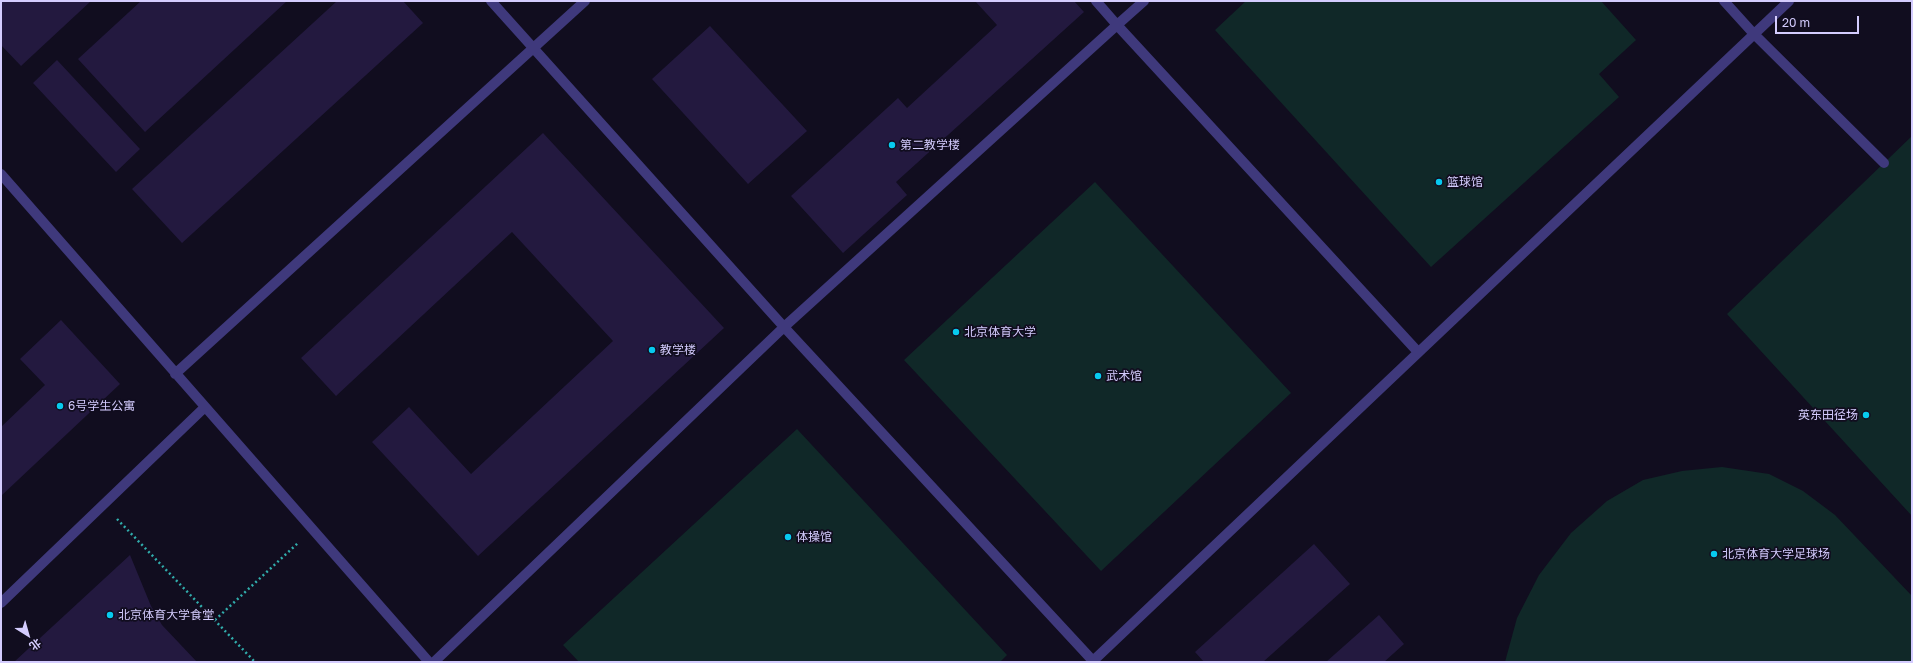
<!DOCTYPE html>
<html>
<head>
<meta charset="utf-8">
<style>
  body { margin:0 }
  #map { position:relative; width:1913px; height:663px; overflow:hidden; background:#110d1f; font-family:"Golos Text","Noto Sans SC",sans-serif }
  canvas { display:block }
  .frame { position:absolute; inset:0; border:2px solid #d4ccfe; pointer-events:none }
  .north { position:absolute; left:8px; top:615px; width:40px; height:40px; -webkit-text-stroke:3px #110d1f; paint-order:stroke; rotate:143deg; font-size:11px; font-weight:700; line-height:16px; text-align:center; color:#d4ccfe }
  .north::after { content:''; display:block; margin:auto; width:14px; height:18px; background:#d4ccfe; clip-path:polygon(50% 0,100% 100%,50% 72%,0 100%) }
  .scale { position:absolute; left:1775px; top:16px; width:84px; height:18px; box-sizing:border-box; border:2px solid #d4ccfe; border-top:0; padding-left:5px; font-size:12px; line-height:14px; white-space:nowrap; color:#d4ccfe; -webkit-text-stroke:3px #110d1f; paint-order:stroke }
</style>
</head>
<body>
<div id="map">
<canvas width="1913" height="663"></canvas>
<div class="frame"></div>
<div class="north">北</div>
<div class="scale">20 m</div>
</div>
<script>
const context = document.querySelector('canvas').getContext('2d');
context.lineJoin = 'round';
function fillPath(path, color) {
  context.fillStyle = color;
  context.fill(path, 'evenodd');
}
function poly(rows) {
  const path = new Path2D();
  for (const r of rows) {
    path.moveTo(r[0], r[1]);
    for (let i = 2; i < r.length; i += 2) path.lineTo(r[i], r[i + 1]);
  }
  return path;
}
function trace(path, color, width, dash) {
  context.strokeStyle = color;
  context.lineWidth = width;
  context.lineCap = dash ? 'butt' : 'round';
  context.setLineDash(dash || []);
  context.stroke(path);
}
function drawText(font, color, halo, rows, align = 'center') {
  context.font = font + ' "Golos Text","Noto Sans SC",sans-serif';
  context.lineWidth = 3.5;
  context.setLineDash([]);
  context.textBaseline = 'middle';
  context.strokeStyle = halo;
  context.fillStyle = color;
  for (const [text, x, y, turn = 0] of rows) {
    context.save();
    context.translate(x, y);
    context.rotate((+turn || 0) * Math.PI / 180);
    context.textAlign = isNaN(turn) ? turn : align;
    if (halo) context.strokeText(text, 0, 0);
    context.fillText(text, 0, 0);
    context.restore();
  }
}
fillPath(poly([
  [1246,1,1601,1,1636,40,1599,74,1619,97,1431,267,1215,30],
  [1912,136,1912,516,1727,314],
  [1095,182,1291,393,1101,571,904,360],
  [797,429,1007,655,1000,662,579,662,563,645],
  [1722,467,1769,474,1803,491,1835,515,1912,596,1912,662,1505,662,1517,618,1539,575,1571,533,1607,501,1643,480,1682,471]
]), '#102828');
fillPath(poly([
  [1,1,91,1,21,66,1,45],
  [141,1,287,1,145,132,78,59],
  [337,1,403,1,423,23,182,243,132,189],
  [975,1,1074,1,1084,12,896,182,907,195,843,253,791,196,898,98,907,108,997,25],
  [710,26,807,131,748,184,652,79],
  [57,60,140,149,116,172,33,83],
  [543,133,724,328,478,556,372,442,409,407,471,474,613,341,512,232,336,396,301,358],
  [61,320,120,384,1,496,1,427,45,385,20,359],
  [1314,544,1350,584,1263,662,1204,662,1195,652],
  [130,555,151,606,162,625,197,662,14,662],
  [1379,615,1404,644,1384,662,1326,662]
]), '#23193f');
trace(poly([
  [117,519,255,662],
  [215,620,298,543]
]), '#31adac', 2.5, [2, 3]);
trace(poly([
  [491,1,784,327,1093,661],
  [1144,1,1117,25,1418,352],
  [1724,1,1753,33,1884,163],
  [1,174,429,662],
  [175,374,585,1],
  [1,603,205,407],
  [434,662,784,327,1117,25,1096,1],
  [1092,662,1789,1]
]), '#3f397c', 10);
for (const [x, y, r, color] of [
  [892,145,4,"#07caef"],
  [1439,182,4,"#07caef"],
  [956,332,4,"#07caef"],
  [652,350,4,"#07caef"],
  [1098,376,4,"#07caef"],
  [60,406,4,"#07caef"],
  [1866,415,4,"#07caef"],
  [788,537,4,"#07caef"],
  [1714,554,4,"#07caef"],
  [110,615,4,"#07caef"]
]) {
  const dot = new Path2D();
  dot.arc(x, y, r, 0, 2 * Math.PI);
  context.fillStyle = color;
  context.fill(dot);
  trace(dot, '#110d1f', 1.5);
}
drawText('12px', '#d4ccfe', '#110d1f', [
  ["第二教学楼",900,145],
  ["篮球馆",1447,182],
  ["北京体育大学",964,332],
  ["教学楼",660,350],
  ["武术馆",1106,376],
  ["6号学生公寓",68,406],
  ["英东田径场",1858,415,"right"],
  ["体操馆",796,537],
  ["北京体育大学足球场",1722,554],
  ["北京体育大学食堂",118,615]
], 'left');
</script>
</body>
</html>
